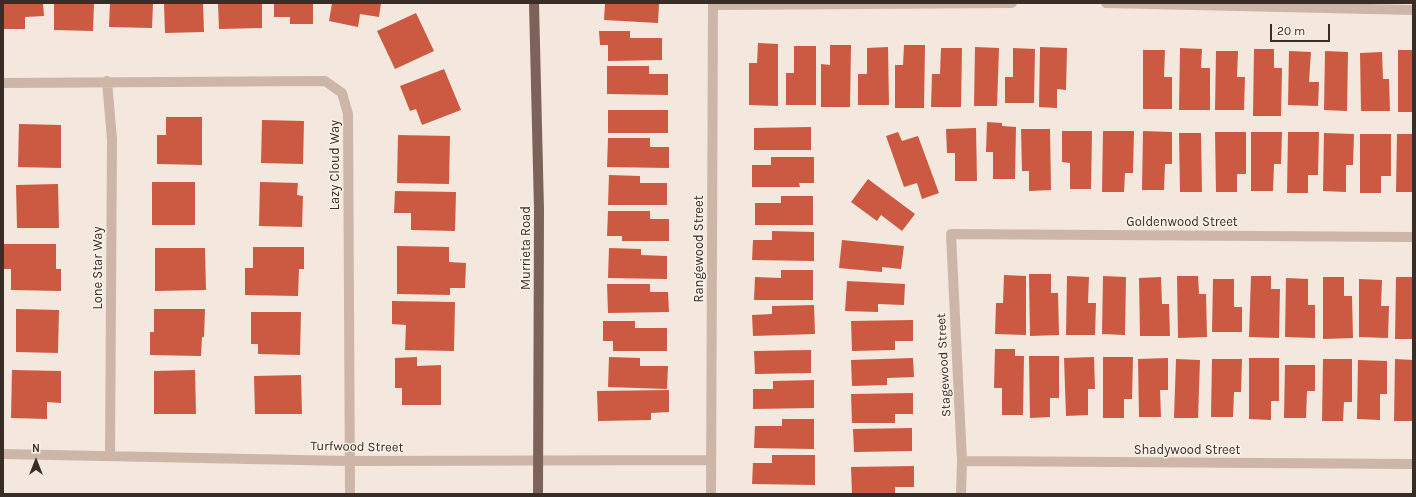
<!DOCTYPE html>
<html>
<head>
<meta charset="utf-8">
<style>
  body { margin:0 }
  #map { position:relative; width:1416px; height:497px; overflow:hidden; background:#f4e7dd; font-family:Karla,sans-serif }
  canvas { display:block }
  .frame { position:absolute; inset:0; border:4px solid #392d28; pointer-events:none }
  .north { position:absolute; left:16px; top:441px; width:40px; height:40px; -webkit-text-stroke:3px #fbf2ea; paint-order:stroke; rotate:0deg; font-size:11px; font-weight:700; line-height:16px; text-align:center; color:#392d28 }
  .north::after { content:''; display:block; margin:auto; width:14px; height:18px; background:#392d28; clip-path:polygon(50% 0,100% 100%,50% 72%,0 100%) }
  .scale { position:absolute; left:1270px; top:24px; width:60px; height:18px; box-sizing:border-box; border:2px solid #392d28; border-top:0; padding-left:5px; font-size:12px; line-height:14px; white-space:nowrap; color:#392d28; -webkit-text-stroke:3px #fbf2ea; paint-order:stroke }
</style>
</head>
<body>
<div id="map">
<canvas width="1416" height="497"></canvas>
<div class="frame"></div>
<div class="north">N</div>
<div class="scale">20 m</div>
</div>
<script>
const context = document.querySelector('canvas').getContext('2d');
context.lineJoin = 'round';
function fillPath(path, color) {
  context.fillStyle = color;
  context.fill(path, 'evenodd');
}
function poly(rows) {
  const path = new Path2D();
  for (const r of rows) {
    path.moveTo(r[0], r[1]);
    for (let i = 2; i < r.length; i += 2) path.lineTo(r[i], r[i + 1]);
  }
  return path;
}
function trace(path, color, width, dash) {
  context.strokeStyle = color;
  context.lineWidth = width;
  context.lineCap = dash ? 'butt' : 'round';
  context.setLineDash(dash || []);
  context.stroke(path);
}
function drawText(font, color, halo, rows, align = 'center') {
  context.font = font + ' Karla,sans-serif';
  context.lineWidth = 3;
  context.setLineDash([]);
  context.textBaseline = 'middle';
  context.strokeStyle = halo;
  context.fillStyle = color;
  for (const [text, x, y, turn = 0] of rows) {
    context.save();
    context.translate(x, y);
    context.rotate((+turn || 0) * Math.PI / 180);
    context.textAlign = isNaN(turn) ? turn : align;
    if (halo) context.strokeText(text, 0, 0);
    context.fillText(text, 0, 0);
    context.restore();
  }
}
fillPath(poly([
  [3,3,43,3,44,16,25,17,25,29,3,29],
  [54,3,94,3,93,31,54,30],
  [110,3,153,3,152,28,109,27],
  [164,3,203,3,204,32,165,33],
  [218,3,262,3,262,28,219,29],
  [274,3,313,3,313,24,290,24,290,17,274,17],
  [332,3,381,3,379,17,360,14,358,27,329,21],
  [605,3,659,3,658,23,604,20],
  [416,13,434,51,395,69,377,31],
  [599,31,630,31,630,38,662,38,662,60,608,61,608,45,600,45],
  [758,43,778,44,778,106,749,105,749,63,757,63],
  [830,45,851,45,850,107,821,107,821,64,830,65],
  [904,45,925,45,924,108,895,108,895,65,903,65],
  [794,46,816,46,816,105,786,105,786,73,794,73],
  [888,47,889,105,858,105,858,74,867,74,867,48],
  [975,47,999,48,997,106,974,106],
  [1040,47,1067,48,1066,90,1057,89,1057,108,1039,107],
  [941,48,962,48,961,107,931,107,932,74,940,74],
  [1013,48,1035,49,1034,103,1005,103,1005,77,1013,77],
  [1180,48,1202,49,1201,68,1210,68,1210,110,1179,110],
  [1254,49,1274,49,1274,68,1282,68,1281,116,1253,116],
  [1143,50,1165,50,1164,77,1172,77,1172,109,1143,109],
  [1398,50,1413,50,1413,112,1398,112],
  [1216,51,1238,51,1237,77,1245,77,1244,110,1215,110],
  [1289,51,1311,52,1309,82,1319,82,1318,106,1288,105],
  [1325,51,1348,52,1347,111,1324,110],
  [1382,52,1383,79,1389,79,1390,111,1361,111,1360,53],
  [607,66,649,66,649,74,668,74,668,95,607,94],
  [444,69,461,110,422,125,416,109,410,111,400,86],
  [608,110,668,110,668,133,608,133],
  [166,117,202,117,202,165,157,164,157,135,166,135],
  [262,120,304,121,303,164,261,163],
  [987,122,1002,123,1002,126,1016,127,1015,179,993,179,993,152,986,152],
  [19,124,61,125,61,168,18,167],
  [811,127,811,150,754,150,754,128],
  [976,128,977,181,955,181,955,153,947,153,946,129],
  [1021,129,1050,129,1051,190,1029,191,1029,171,1022,171],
  [1062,131,1092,131,1091,189,1070,189,1070,163,1062,162],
  [1103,131,1134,131,1133,173,1125,173,1124,192,1102,192],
  [1143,131,1172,132,1172,164,1165,164,1164,190,1142,190],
  [898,132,902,141,918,136,939,193,922,199,917,183,904,187,886,136],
  [1215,132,1246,132,1246,174,1237,174,1237,192,1216,192],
  [1251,132,1282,132,1281,164,1274,164,1273,191,1251,191],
  [1288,132,1319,132,1318,175,1308,175,1308,193,1287,193],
  [1179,133,1201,133,1202,192,1180,192],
  [1324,133,1354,134,1353,165,1346,165,1346,192,1323,191],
  [1360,134,1391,134,1391,176,1381,176,1381,193,1360,193],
  [1397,134,1413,134,1413,192,1396,192],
  [398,135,450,136,449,184,397,183],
  [608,138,650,138,650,147,669,147,669,168,607,167],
  [771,157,814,157,814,183,799,183,800,187,752,187,752,165,771,165],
  [609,175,640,176,640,183,667,183,667,205,608,205],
  [868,179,915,214,902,231,881,215,877,221,851,202],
  [152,182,195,182,195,225,152,225],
  [260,182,298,183,297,195,303,196,302,227,259,226],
  [58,184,59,228,17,228,16,185],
  [395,191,456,192,455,231,411,230,411,213,394,213],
  [781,196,813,196,813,225,755,225,755,203,781,203],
  [608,211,650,211,650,219,669,219,669,241,622,241,622,236,607,236],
  [772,231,814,232,814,261,752,260,753,240,772,240],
  [842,240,904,246,901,269,882,267,882,272,839,268],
  [4,244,56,244,56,269,61,269,61,291,11,290,11,269,3,269],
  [397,246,449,247,449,262,466,263,465,288,450,288,450,295,397,294],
  [253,247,304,247,304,269,299,269,298,296,245,295,245,268,253,268],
  [155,248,205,248,206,290,155,291],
  [609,248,641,249,641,255,667,256,667,279,608,278],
  [781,270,813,270,813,300,754,300,755,277,781,278],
  [1029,274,1051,274,1051,293,1058,293,1059,335,1030,336],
  [1004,275,1026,276,1026,335,995,334,996,303,1003,303],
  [1067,276,1089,277,1088,303,1096,303,1095,335,1066,335],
  [1103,276,1126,277,1125,335,1102,334],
  [1177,276,1198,276,1199,294,1206,294,1207,337,1178,338],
  [1251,276,1271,276,1271,289,1280,289,1279,338,1249,337],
  [1161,277,1162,304,1169,304,1170,336,1140,336,1139,278],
  [1323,277,1344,277,1344,296,1352,296,1353,338,1323,339],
  [1396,277,1413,277,1413,339,1395,339],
  [1286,278,1308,279,1308,305,1315,305,1315,338,1285,337],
  [1213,279,1234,279,1234,307,1242,307,1242,332,1212,332],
  [1359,279,1382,280,1381,306,1389,306,1388,338,1359,337],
  [847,281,905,284,904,305,878,304,878,312,845,311],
  [607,284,650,284,650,292,668,292,669,312,608,313],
  [392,301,455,302,454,351,405,350,406,325,392,324],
  [814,305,815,334,753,336,752,315,772,314,772,306],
  [16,309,59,310,58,353,16,352],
  [154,309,205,309,204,337,202,337,201,356,150,355,150,332,154,332],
  [251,312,301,312,300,355,258,354,258,344,251,344],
  [913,320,913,341,895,341,895,350,852,351,851,321],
  [603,321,635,321,635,328,667,328,667,351,613,351,613,341,603,341],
  [995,349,1015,349,1015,356,1024,356,1023,415,1002,415,1002,388,994,388],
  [811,350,811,373,755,374,754,351],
  [1029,356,1059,356,1059,398,1050,398,1050,417,1030,418],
  [417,357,417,366,441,365,441,405,402,405,402,388,395,388,395,358],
  [609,357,640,358,640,366,668,366,667,389,608,387],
  [1094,357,1095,389,1088,389,1088,415,1066,416,1064,358],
  [1103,357,1133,357,1132,399,1124,399,1124,418,1103,418],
  [913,358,914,377,887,378,887,385,852,386,851,360],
  [1168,358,1168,390,1160,390,1161,417,1139,417,1138,359],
  [1249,358,1279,358,1279,401,1271,401,1271,420,1249,419],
  [1176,359,1200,360,1198,418,1174,418],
  [1212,359,1242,359,1241,392,1234,392,1233,417,1211,417],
  [1323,359,1352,359,1352,402,1344,402,1343,421,1322,421],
  [1395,359,1413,360,1413,421,1394,421],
  [1358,360,1387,361,1387,394,1380,394,1380,420,1357,419],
  [1285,365,1315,365,1315,391,1307,391,1306,418,1284,418],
  [12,370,61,371,61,403,47,402,47,419,11,418],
  [195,370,196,414,154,414,154,371],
  [301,375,302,414,255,414,254,376],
  [814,380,814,408,753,409,753,389,773,389,773,381],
  [669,390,669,412,651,413,651,420,598,421,597,391],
  [913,393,913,414,895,414,895,423,852,423,851,394],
  [782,419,814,419,814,449,754,448,755,426,782,426],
  [912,428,912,451,854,452,853,429],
  [772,455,815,455,815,485,752,484,753,463,772,463],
  [914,466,914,487,895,487,895,494,852,494,851,467]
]), '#cc5a42');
trace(poly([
  [1106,3,1413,10],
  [107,81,112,140,110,455],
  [3,83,325,81,342,93,348,114,350,494],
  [3,454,349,461,711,460],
  [962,461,1413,464],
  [711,494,713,5,1012,3],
  [961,494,962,461,951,234,1413,237]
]), '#cdb6a8', 10);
trace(poly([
  [534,3,539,210,538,494]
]), '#7c6259', 10);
drawText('13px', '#392d28', '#fbf2ea', [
  ["Lazy Cloud Way",335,165,-90],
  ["Goldenwood Street",1182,222],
  ["Murrieta Road",526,248,-90],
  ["Rangewood Street",699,249,-90],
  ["Lone Star Way",98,268,-90],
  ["Stagewood Street",944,365,-93],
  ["Turfwood Street",357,447,1],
  ["Shadywood Street",1187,450]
]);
</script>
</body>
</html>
